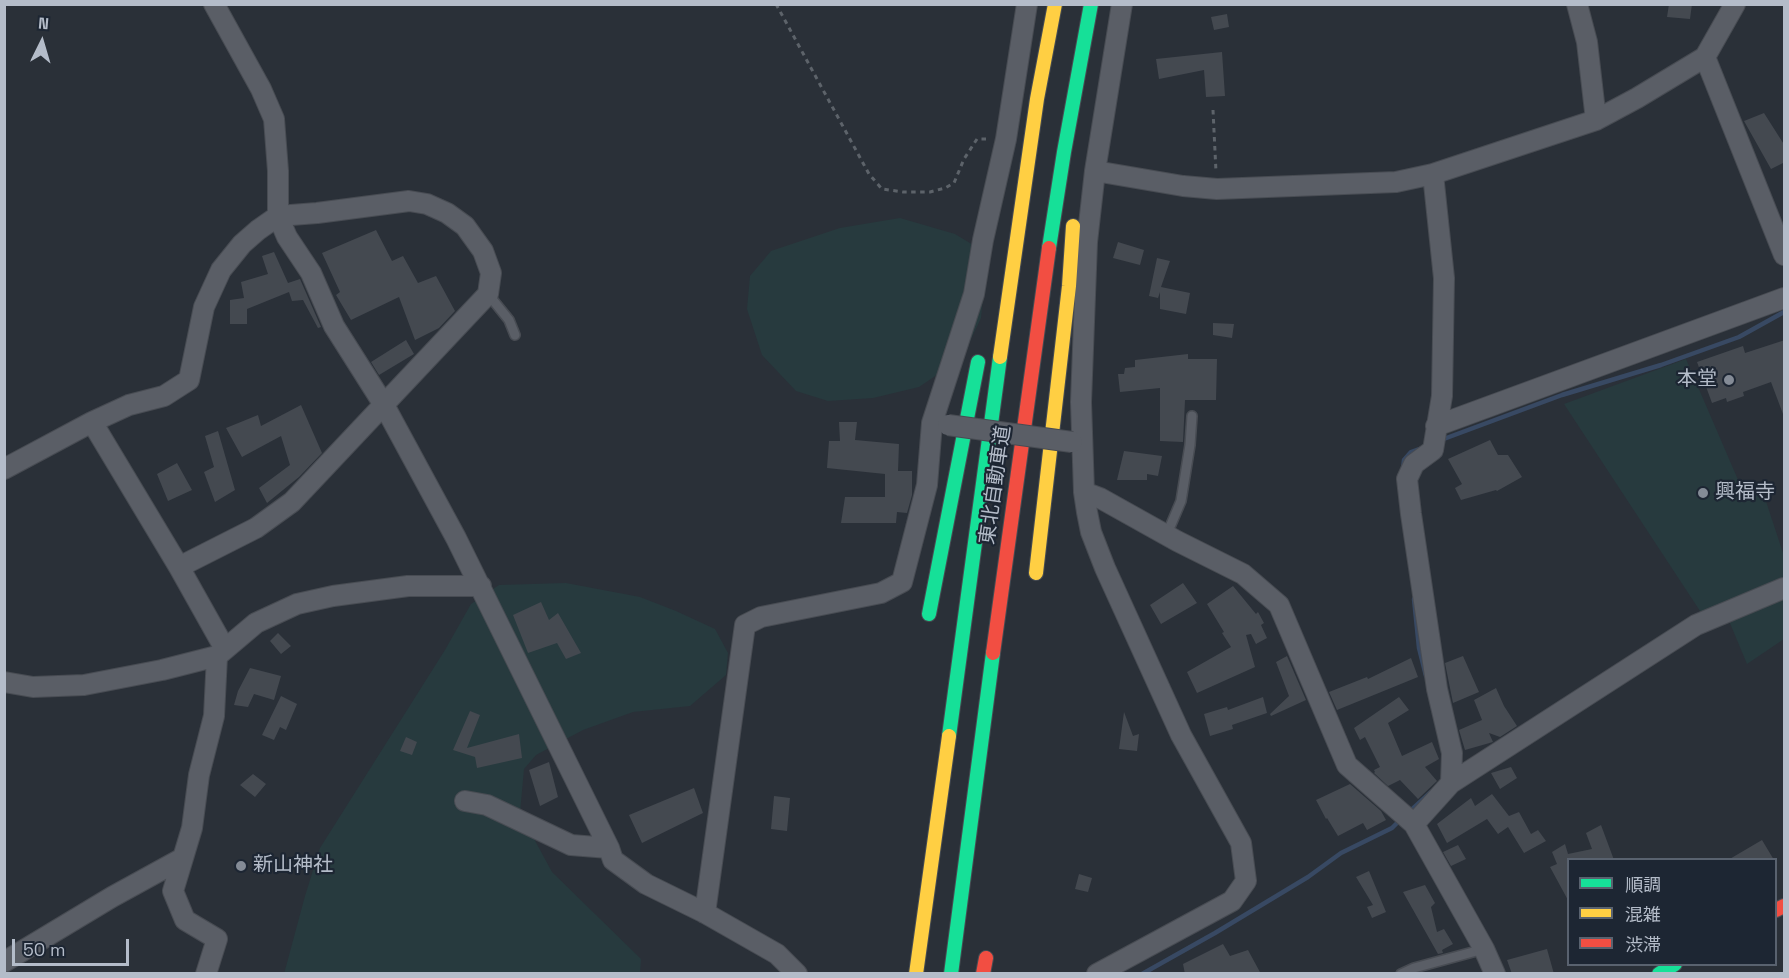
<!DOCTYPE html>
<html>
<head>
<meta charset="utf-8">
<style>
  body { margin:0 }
  #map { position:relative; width:1789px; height:978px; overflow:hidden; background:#2a3038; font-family:"Space Grotesk","Noto Sans JP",sans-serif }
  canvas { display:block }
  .frame { position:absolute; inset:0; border:6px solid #b4bcc9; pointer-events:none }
  .legend { position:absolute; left:1567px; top:858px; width:210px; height:108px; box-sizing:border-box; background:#1d2633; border:2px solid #59626f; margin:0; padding:8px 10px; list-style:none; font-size:18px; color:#b4bcc9 }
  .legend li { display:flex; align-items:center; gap:12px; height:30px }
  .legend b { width:30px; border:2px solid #59626f }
  .north { position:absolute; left:12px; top:12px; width:60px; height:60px; -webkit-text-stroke:4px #1d2633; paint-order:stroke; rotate:5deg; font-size:16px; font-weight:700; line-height:24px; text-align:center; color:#b4bcc9 }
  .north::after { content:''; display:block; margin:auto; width:21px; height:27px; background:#b4bcc9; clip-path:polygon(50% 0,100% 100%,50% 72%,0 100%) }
  .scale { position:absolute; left:12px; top:939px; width:117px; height:27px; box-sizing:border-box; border:3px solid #b4bcc9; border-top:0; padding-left:8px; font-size:18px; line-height:21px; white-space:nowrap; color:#b4bcc9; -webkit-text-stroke:4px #1d2633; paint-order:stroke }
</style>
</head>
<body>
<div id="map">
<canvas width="1789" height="978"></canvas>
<div class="frame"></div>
<ul class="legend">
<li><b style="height:8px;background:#16e098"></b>順調</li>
<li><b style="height:8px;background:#ffcf43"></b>混雑</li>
<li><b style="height:8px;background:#f24e42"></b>渋滞</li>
</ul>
<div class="north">N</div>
<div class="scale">50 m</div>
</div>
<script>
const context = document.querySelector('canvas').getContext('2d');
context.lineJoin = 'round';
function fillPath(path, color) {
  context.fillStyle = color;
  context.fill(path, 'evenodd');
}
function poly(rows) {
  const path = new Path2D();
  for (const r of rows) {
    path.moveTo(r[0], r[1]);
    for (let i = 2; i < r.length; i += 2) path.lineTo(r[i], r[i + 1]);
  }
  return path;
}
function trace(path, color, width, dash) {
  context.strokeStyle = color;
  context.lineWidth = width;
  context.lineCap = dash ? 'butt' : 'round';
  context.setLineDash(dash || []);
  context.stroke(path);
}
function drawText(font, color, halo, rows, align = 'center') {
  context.font = font + ' "Space Grotesk","Noto Sans JP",sans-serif';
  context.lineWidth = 4.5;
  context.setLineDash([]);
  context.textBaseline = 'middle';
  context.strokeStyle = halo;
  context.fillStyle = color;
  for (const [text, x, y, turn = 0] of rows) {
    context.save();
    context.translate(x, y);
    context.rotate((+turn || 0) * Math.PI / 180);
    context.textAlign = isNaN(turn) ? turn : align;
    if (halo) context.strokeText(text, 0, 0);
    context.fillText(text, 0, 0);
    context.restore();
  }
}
fillPath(poly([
  [900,218,955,234,983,251,985,274,981,318,962,358,919,387,873,398,828,401,796,391,762,355,747,309,750,276,771,251,840,228],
  [1686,359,1742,489,1760,483,1784,556,1784,583,1702,614,1564,404],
  [566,583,640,597,676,611,715,629,728,653,726,675,690,706,633,712,583,730,536,755,524,769,520,813,552,872,641,959,640,973,284,974,305,896,320,848,445,650,471,604,499,585],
  [1784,593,1784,639,1747,664,1727,616]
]), '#273a3e');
trace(poly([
  [1441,440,1562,395,1661,365,1739,337,1784,312],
  [1403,468,1404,460,1411,452,1422,448],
  [1414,599,1419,648,1426,676],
  [1408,813,1431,792],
  [1142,974,1215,933,1308,877,1341,853,1392,828,1402,818]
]), '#384963', 4.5);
fillPath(poly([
  [1669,4,1692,4,1690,19,1667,17],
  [1227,14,1229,27,1214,30,1211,17],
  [1222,52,1225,96,1206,97,1204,70,1159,79,1156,59],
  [1764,113,1785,146,1785,162,1771,169,1744,121],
  [376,230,392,261,403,256,418,283,436,276,455,311,439,328,415,340,399,297,351,320,336,295,340,292,322,253],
  [1118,242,1144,250,1140,265,1113,258],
  [274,252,288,283,300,279,321,327,318,328,303,300,292,301,289,292,247,309,247,324,230,324,230,300,244,298,241,282,268,274,262,256],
  [1157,258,1170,261,1161,287,1190,293,1186,314,1160,309,1160,292,1158,298,1149,296],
  [1213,323,1234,324,1232,338,1213,335],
  [406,340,414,354,379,375,371,362],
  [1785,340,1785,414,1783,414,1771,382,1743,392,1744,396,1727,402,1726,398,1712,403,1697,362,1743,346,1745,353],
  [1188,354,1188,359,1217,359,1216,400,1185,400,1183,442,1160,441,1160,388,1120,392,1118,374,1124,374,1125,368,1135,367,1135,360],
  [301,405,322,453,299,477,267,503,259,488,290,465,281,436,242,457,226,428,258,415,261,426],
  [839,422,857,422,855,440,899,444,898,471,912,471,912,495,907,513,897,512,896,523,841,523,845,497,885,497,885,474,827,468,829,441,840,441],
  [218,431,235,490,215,502,204,472,214,467,205,436],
  [1490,440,1498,455,1508,455,1522,477,1497,491,1496,490,1461,500,1455,488,1462,484,1448,459],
  [1124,451,1162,456,1158,476,1147,474,1147,480,1117,480],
  [177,463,192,490,168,501,157,474],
  [1183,583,1197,603,1161,624,1150,605],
  [1233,586,1256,614,1258,612,1264,623,1261,625,1267,638,1256,644,1251,634,1246,635,1255,667,1197,693,1187,672,1231,647,1222,633,1224,632,1207,604],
  [541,602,549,620,558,613,581,653,566,659,557,643,528,653,513,615],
  [278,633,291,646,281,654,270,641],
  [1287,656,1306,700,1271,716,1270,714,1289,696,1276,662],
  [1463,656,1479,692,1453,703,1445,663],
  [1411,658,1418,677,1337,710,1329,692,1367,677,1368,679],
  [250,668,281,676,274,700,254,694,248,707,234,705,238,691],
  [1496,688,1504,706,1517,726,1500,737,1489,733,1493,742,1465,750,1459,730,1482,720,1474,700],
  [281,696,297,704,286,730,280,727,274,740,262,735],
  [1263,697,1267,713,1232,725,1233,729,1210,736,1204,714,1227,707,1228,710],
  [1399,697,1409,710,1388,723,1402,756,1432,742,1439,759,1425,767,1437,781,1418,799,1400,780,1388,786,1374,773,1375,772,1374,770,1380,767,1365,737,1360,740,1354,728],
  [470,711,480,715,467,748,519,734,522,758,477,768,475,757,453,750],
  [1124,712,1133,736,1139,734,1137,751,1119,749],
  [406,737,417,742,412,755,400,751],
  [549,762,558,797,540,806,529,770],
  [1511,767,1517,778,1500,789,1491,773],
  [253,774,266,784,255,797,240,785],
  [1350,784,1381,811,1386,820,1367,830,1363,823,1338,836,1327,818,1326,819,1316,800],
  [694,788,703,813,642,843,629,815],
  [1492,794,1509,816,1519,812,1531,834,1538,830,1546,841,1524,853,1508,827,1498,834,1487,819,1447,843,1437,824,1471,798,1475,806],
  [774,796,790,798,787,831,771,829],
  [1601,825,1614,860,1569,860,1569,902,1550,867,1557,864,1552,852,1565,844,1568,854,1592,849,1586,833],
  [1762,840,1774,860,1728,860],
  [1458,845,1466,859,1451,866,1443,852],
  [1369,871,1386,912,1372,918,1367,907,1373,905,1356,877],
  [1079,874,1092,878,1088,892,1075,889],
  [1425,885,1435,903,1431,907,1437,932,1444,929,1453,944,1442,950,1443,953,1438,954,1403,892],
  [1223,944,1230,956,1248,950,1261,974,1185,974,1183,964],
  [1547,949,1554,974,1512,974,1507,960]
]), '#444950');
const lane = poly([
  [488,294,509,320,515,335],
  [1167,534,1181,501,1190,445,1192,416],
  [1401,974,1414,968,1484,949]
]);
const street = poly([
  [214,4,261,89,274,119,278,171,278,216,287,237,311,273,334,326,384,405,456,538,609,848,613,860,646,884,705,913,777,954,797,974],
  [1577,4,1587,42,1596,120],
  [1705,57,1784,255],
  [1095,171,1183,186,1217,189,1396,182,1433,174,1596,120,1637,98,1705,57,1735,4],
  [92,422,179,567,225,649],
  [1436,426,1784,298],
  [4,469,92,422,129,405,164,396,189,380,204,307,221,270,242,244,258,230,278,216,317,213,409,201,427,204,447,213,465,226,483,251,491,273,488,294,292,502,256,528,179,567],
  [1084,492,1100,498,1177,541,1243,574,1279,605,1347,765,1414,824,1484,949,1495,974],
  [4,682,33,687,84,685,162,670,217,656,256,623,297,604,333,596,408,586,481,586],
  [1451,783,1696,625,1784,588],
  [465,801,487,805,571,845,609,848],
  [1414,824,1451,783,1452,753,1437,689,1411,514,1407,479,1414,464,1433,450,1442,396,1444,278,1433,174],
  [183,858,173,891,185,920,217,939,206,974],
  [705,913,745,625,761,617,881,593,902,582,927,485,932,423,974,294,983,240,1006,139,1027,4],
  [4,962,112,897,183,858,192,828,199,775,214,716,217,656],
  [1097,974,1232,901,1246,881,1241,843,1181,735,1105,568,1091,532,1087,512,1084,492,1081,402,1087,242,1095,171,1122,4]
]);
const fast = poly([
  [1049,248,1064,152,1091,4],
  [929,614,978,362],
  [949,736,1000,357],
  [951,974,993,653],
  [1659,974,1675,964]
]);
const slow = poly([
  [1000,357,1037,99,1055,4],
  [1036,573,1069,286,1073,226],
  [916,974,949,736]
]);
const jam = poly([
  [993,653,1049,248],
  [1776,910,1784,906],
  [983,974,986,958]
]);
trace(lane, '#484c53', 12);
trace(street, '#484c53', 22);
trace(fast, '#474c53', 16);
trace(slow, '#474c53', 16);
trace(jam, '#474c53', 16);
trace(poly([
  [776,4,869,174,882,189,903,192,930,192,945,188,954,183,964,159,977,139,990,139],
  [1213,110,1216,172]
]), '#5d636a', 3, [4.5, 4.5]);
trace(lane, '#5a5e66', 9);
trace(street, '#5a5e66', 20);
trace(fast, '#16e098', 14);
trace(slow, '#ffcf43', 14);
trace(jam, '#f24e42', 14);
const streetBridge = poly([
  [948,425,1072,442]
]);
trace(streetBridge, '#484c53', 22, []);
trace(streetBridge, '#5a5e66', 20);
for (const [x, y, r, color] of [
  [1729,380,6,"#848b96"],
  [1703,493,6,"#848b96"],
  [241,866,6,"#848b96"]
]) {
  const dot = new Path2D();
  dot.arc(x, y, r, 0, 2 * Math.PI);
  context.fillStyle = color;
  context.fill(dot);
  trace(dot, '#1d2633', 2);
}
drawText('20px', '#b4bcc9', '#1d2633', [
  ["本堂",1717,380,"right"],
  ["興福寺",1715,493],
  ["新山神社",253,866]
], 'left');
drawText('20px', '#b4bcc9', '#1d2633', [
  ["東北自動車道",996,485,-82]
]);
</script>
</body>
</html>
